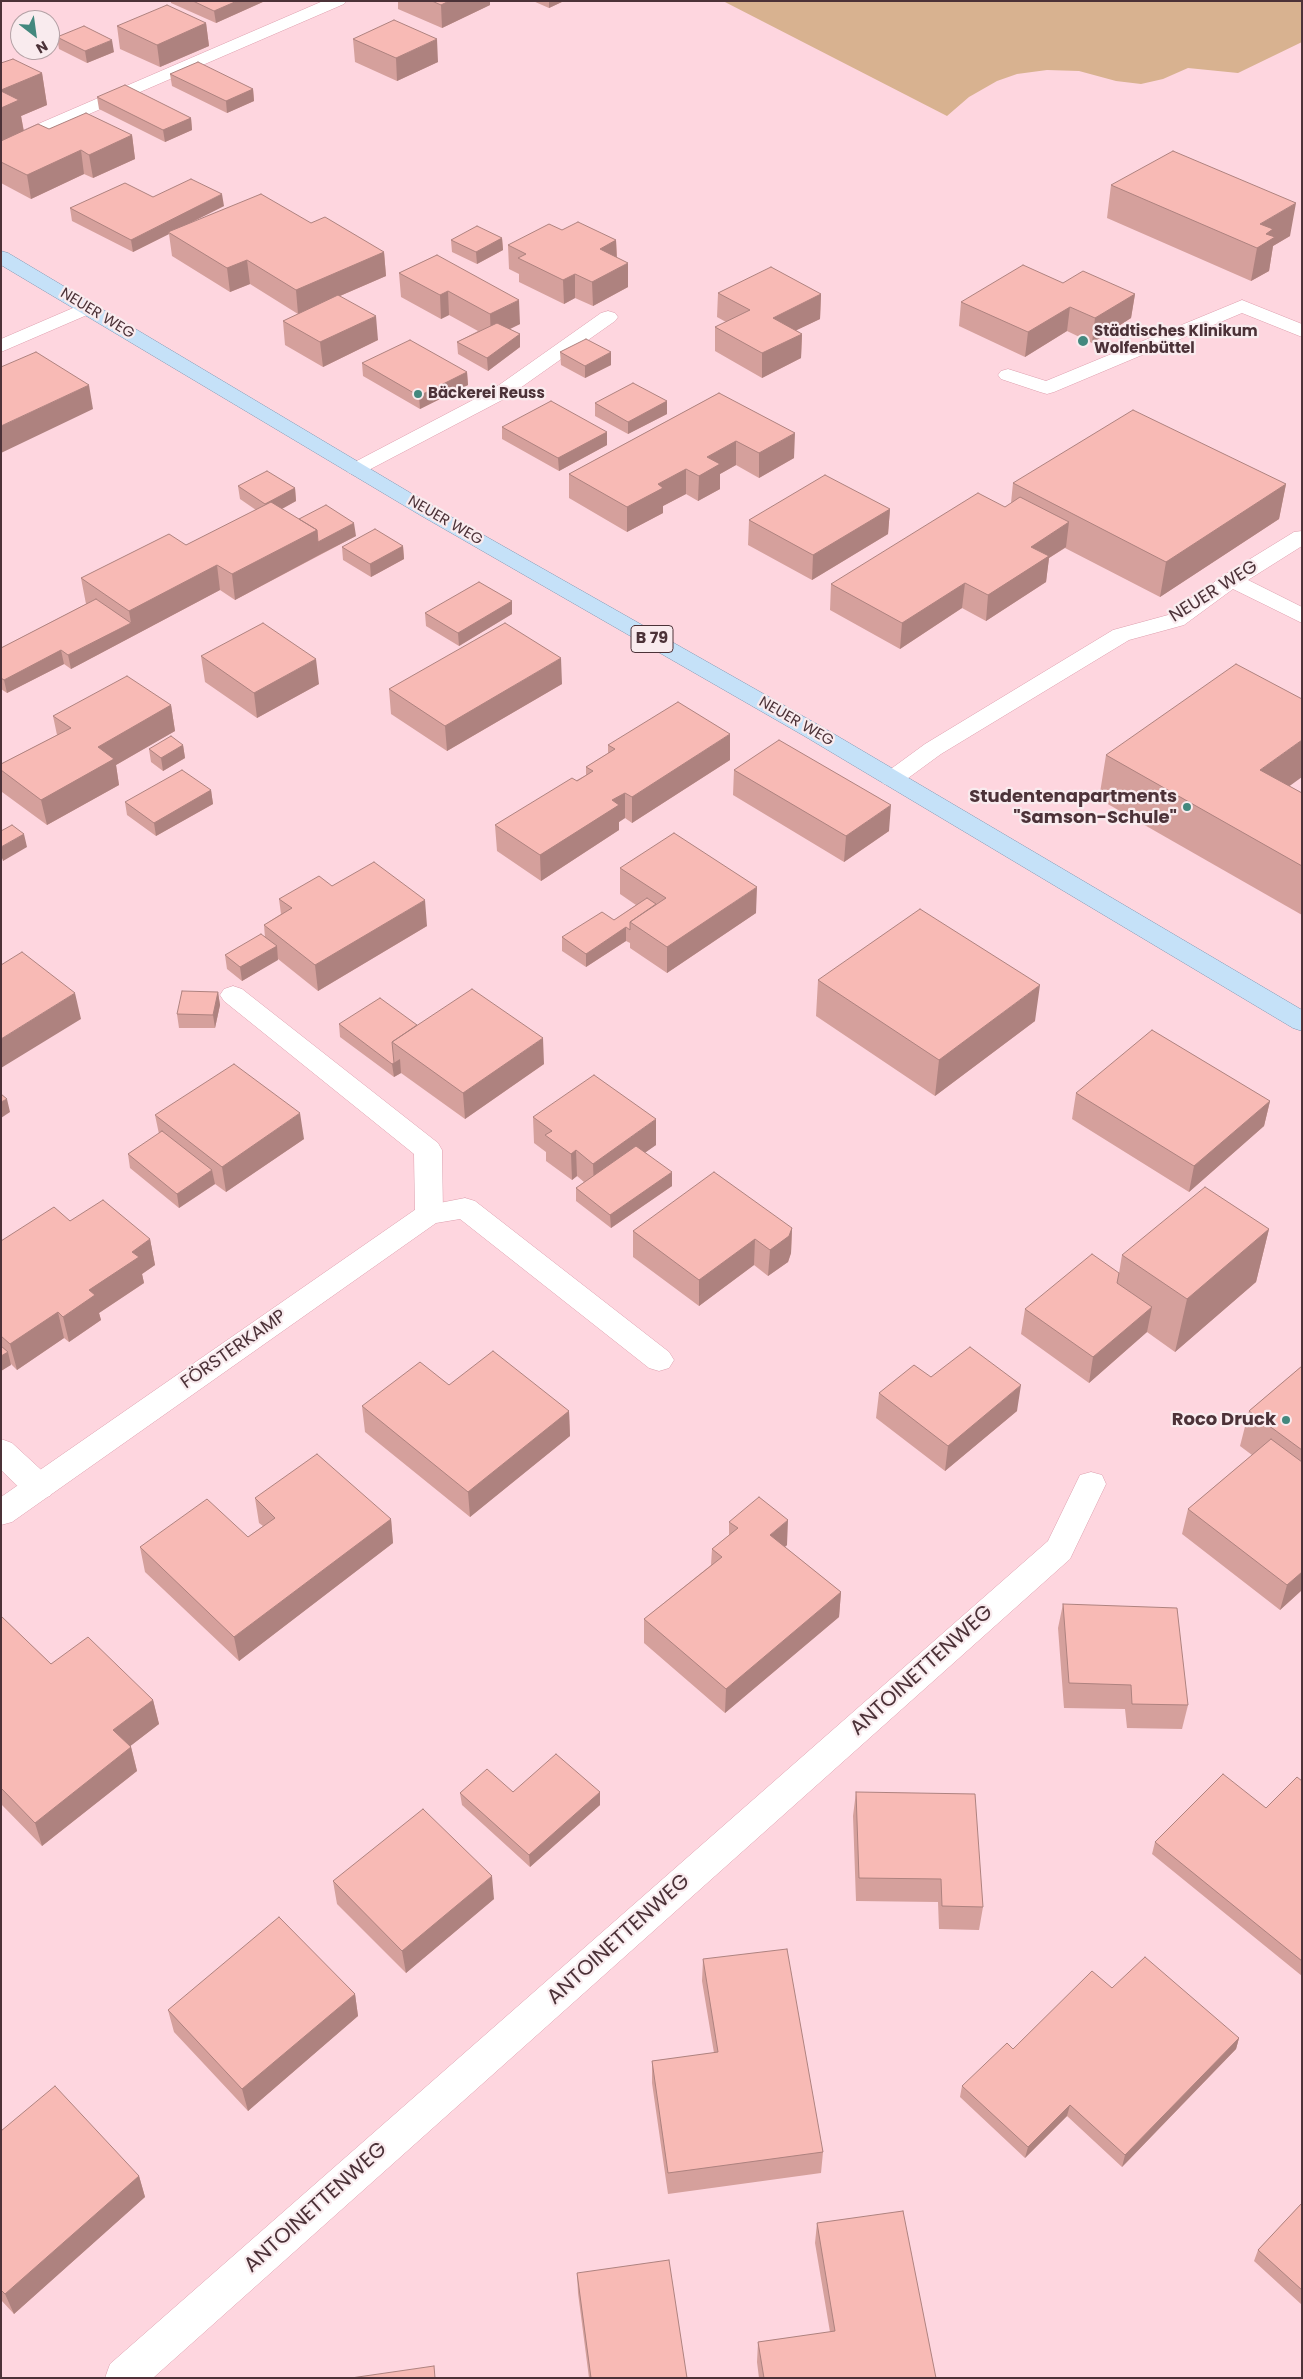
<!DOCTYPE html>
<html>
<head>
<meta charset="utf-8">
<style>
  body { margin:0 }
  #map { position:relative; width:1303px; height:2379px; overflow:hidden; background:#fed6df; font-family:Poppins,sans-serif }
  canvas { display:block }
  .frame { position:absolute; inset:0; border:2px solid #4c3238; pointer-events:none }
  .north { position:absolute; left:10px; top:10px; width:50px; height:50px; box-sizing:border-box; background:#f9ebee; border:1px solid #b4a1a5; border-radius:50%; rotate:150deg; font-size:14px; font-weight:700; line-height:20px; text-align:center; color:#4c3238 }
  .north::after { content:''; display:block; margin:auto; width:18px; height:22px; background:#43887e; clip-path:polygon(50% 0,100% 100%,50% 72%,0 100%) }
</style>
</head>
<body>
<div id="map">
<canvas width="1303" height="2379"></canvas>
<div class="frame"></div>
<div class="north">N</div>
</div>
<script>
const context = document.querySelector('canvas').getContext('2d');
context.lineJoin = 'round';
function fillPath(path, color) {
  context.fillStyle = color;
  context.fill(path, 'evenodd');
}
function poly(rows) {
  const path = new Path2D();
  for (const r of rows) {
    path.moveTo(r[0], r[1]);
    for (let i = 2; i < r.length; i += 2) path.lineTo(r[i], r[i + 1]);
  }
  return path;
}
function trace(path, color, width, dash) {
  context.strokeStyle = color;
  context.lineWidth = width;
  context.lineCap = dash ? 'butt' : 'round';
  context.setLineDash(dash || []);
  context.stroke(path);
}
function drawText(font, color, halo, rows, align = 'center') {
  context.font = font + ' Poppins,sans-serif';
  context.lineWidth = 4.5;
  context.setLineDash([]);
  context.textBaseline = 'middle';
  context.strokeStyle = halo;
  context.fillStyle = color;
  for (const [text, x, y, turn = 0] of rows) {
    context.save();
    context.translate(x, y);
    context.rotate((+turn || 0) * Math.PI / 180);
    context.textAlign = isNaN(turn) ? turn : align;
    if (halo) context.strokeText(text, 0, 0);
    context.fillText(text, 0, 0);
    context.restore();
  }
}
fillPath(poly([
  [723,1,1302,1,1302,42,1238,73,1188,68,1163,79,1141,84,1116,81,1079,71,1047,70,1017,74,997,81,969,97,947,116]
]), '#d8b290');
const lane = poly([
  [323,1,346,1,344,4,1,152,1,140,323,1],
  [1242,300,1302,324,1302,337,1242,313,1054,392,1047,394,1040,392,1001,379,998,375,1001,371,1008,369,1046,381,1242,300],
  [608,311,615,313,618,317,615,321,506,398,363,473,356,475,349,473,346,469,349,465,492,390,601,313,608,311],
  [233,986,242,989,438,1143,442,1150,443,1214,439,1221,429,1224,419,1221,415,1214,414,1154,224,1001,220,995,224,989,233,986],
  [1,1439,12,1443,50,1478,54,1487,50,1496,39,1499,28,1496,1,1470,1,1439]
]);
const street = poly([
  [87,302,94,304,97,308,94,312,1,352,1,339,87,302],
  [1302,531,1302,546,1248,580,1302,607,1302,623,1233,589,1184,625,1129,640,941,754,900,784,892,786,884,784,880,779,884,774,925,744,1113,630,1168,615,1224,575,1294,532,1302,531],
  [465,1198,475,1201,669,1352,674,1360,669,1368,659,1371,649,1368,460,1219,436,1223,12,1522,1,1525,1,1497,419,1207,465,1198],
  [1091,1472,1102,1475,1106,1484,1070,1559,153,2378,105,2378,110,2364,1048,1541,1080,1475,1091,1472]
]);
const primary = poly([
  [1,251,8,253,434,507,822,727,1302,1010,1302,1031,1293,1028,806,737,420,515,1,265,1,251]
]);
trace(lane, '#dd9ead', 1);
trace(street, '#dd9ead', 1);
trace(primary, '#8297b2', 1);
fillPath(lane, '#fff');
fillPath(street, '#fff');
fillPath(primary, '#c5e1f8');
fillPath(poly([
  [171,1,265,1,216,23,171,3],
  [398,1,490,1,490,5,442,28,398,9],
  [533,1,564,1,549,8],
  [206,23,209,46,160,67,120,49,117,26],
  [57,37,114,52,87,63,59,49],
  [353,39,438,62,397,81,355,62],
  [1,63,42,73,47,105,21,116,24,131,49,129,132,135,135,159,93,178,84,174,31,199,1,183],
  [170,74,253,89,254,101,227,113,172,86],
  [97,97,191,118,192,130,165,142,99,109],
  [1111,185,1290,236,1273,246,1269,271,1251,281,1107,218],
  [153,197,224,206,190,223,311,223,384,252,386,276,340,296,378,340,323,367,285,345,283,321,298,314,250,284,230,292,172,256,169,234,133,252,72,221,70,208],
  [502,238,503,250,477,264,452,252,451,240],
  [616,240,617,257,628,287,593,306,575,298,564,304,519,282,519,274,509,269,508,245],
  [437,255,520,324,510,329,520,334,520,347,488,371,458,354,457,342,478,331,449,315,441,319,401,297,399,273],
  [1063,283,1135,294,1131,318,1092,343,1067,331,1025,357,959,326,961,302],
  [718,293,821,294,820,319,796,330,802,334,801,358,762,378,715,351,715,327,726,322,717,317],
  [560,352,611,365,585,378,561,365],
  [362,363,467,372,468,385,420,409,363,376],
  [719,393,794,458,759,478,736,465,720,474,720,489,698,501,686,494,663,506,663,513,627,532,569,498,569,474],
  [667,401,667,414,628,434,595,416,595,403],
  [502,427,607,432,607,445,559,471,502,439],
  [1013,483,1286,484,1279,519,1160,597,1065,548,1049,558,1046,582,986,621,962,608,900,649,830,610,831,584,1005,507,1011,503],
  [238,486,295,488,296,501,282,509,299,519,356,536,235,600,220,590,71,669,64,664,7,693,1,689,1,648,86,604,81,578,186,545,256,510,240,499],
  [890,509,888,534,812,580,748,545,749,520],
  [403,546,404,559,371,577,343,560,342,547],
  [512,601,512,614,459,646,426,626,425,613],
  [201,656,319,684,257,718,205,682],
  [562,684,447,751,391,714,389,689],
  [171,705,175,731,116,765,119,785,47,825,2,792,1,788,1,764,57,735,53,716],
  [183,745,185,758,163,771,151,762,149,749],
  [608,745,730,760,632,823,625,818,619,822,619,830,541,881,497,851,495,825,586,775,586,767,608,753],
  [1106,755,1289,786,1302,793,1302,915,1099,799],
  [734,770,889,831,844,862,733,795],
  [211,790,213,804,156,836,127,815,125,802],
  [620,868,756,913,667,973,630,948,630,943,626,941,586,967,562,951,562,937,614,920,636,905,620,894],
  [332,886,427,926,318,991,278,959,242,981,227,969,225,955,265,938,264,925,281,914,279,899],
  [818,980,1035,1021,935,1096,816,1016],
  [218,992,220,1005,215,1028,179,1028,177,1014],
  [339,1024,417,1025,544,1064,465,1119,401,1073,394,1077,340,1037],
  [1076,1093,1270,1101,1264,1126,1189,1192,1072,1119],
  [155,1115,304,1139,226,1192,215,1184,179,1208,130,1168,128,1154,159,1134],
  [533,1117,656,1145,645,1152,672,1186,611,1228,576,1201,576,1188,584,1182,577,1176,572,1180,546,1161,546,1152,534,1143],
  [70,1221,150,1239,155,1265,142,1274,144,1283,99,1313,101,1320,69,1342,64,1338,17,1370,11,1364,1,1371,1,1241],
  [792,1228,791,1253,788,1262,768,1276,754,1265,699,1306,633,1257,633,1231],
  [1269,1229,1256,1282,1175,1352,1147,1332,1089,1383,1021,1334,1025,1309,1119,1273,1122,1255],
  [1302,1366,1302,1590,1280,1610,1182,1534,1188,1509,1252,1455,1240,1446,1249,1411],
  [931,1377,1017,1411,945,1471,876,1418,879,1393],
  [449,1385,569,1411,570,1436,470,1517,365,1432,362,1406],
  [255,1498,391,1519,393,1543,239,1661,145,1572,140,1547,248,1537,263,1526,259,1523],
  [729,1522,787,1545,785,1547,841,1592,839,1617,725,1713,644,1643,644,1619,711,1565,712,1549,729,1535],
  [1063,1604,1188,1705,1182,1729,1127,1728,1125,1709,1064,1708,1058,1628],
  [1,1616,51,1664,153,1700,159,1724,130,1746,131,1747,137,1771,42,1846,1,1804],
  [1302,1781,1302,1976,1152,1854,1155,1842,1266,1808],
  [856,1792,983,1907,979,1930,939,1929,938,1902,856,1901,853,1816],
  [460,1793,600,1805,530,1867,462,1805],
  [333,1881,494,1899,406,1973,337,1904],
  [703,1959,823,2152,821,2173,668,2194,652,2083,652,2061,714,2053,702,1981],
  [1112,1988,1239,2038,1236,2049,1122,2167,1067,2116,1025,2158,960,2097,962,2086,1013,2049],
  [355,1994,358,2016,248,2111,174,2032,168,2010],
  [1,2131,139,2176,145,2197,14,2314,1,2300],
  [1302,2203,1302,2305,1254,2261,1258,2250],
  [817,2223,936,2378,759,2378,757,2362,758,2342,830,2332,815,2243],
  [577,2273,687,2378,589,2378,578,2293]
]), '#d5a09c');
fillPath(poly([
  [237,1,265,1,216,23,214,11],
  [449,1,490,1,490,5,442,28,441,5],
  [549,1,564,1,549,8],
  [206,23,209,46,160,67,157,45],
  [437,39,438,62,397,81,396,58],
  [112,40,114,52,87,63,85,51],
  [42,73,47,105,21,116,24,133,1,143,1,90],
  [253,89,254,101,227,113,226,101],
  [191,118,192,130,165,142,163,130],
  [132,135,135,159,93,178,89,155],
  [81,150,84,174,31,199,27,175],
  [222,194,224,206,170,233,168,232,169,234,133,252,131,240],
  [1296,203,1290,236,1273,246,1269,271,1251,281,1257,248,1260,224],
  [502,238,503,250,477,264,476,252],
  [616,240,617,264,600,249],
  [384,252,386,276,298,314,296,290],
  [247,260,250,284,230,292,227,268],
  [628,263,628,287,593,306,592,282],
  [575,274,575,298,564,304,563,280],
  [448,291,449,315,441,319,440,295],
  [821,294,820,319,772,342,773,318],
  [1135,294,1131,318,1092,343,1095,318],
  [519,300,520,324,491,338,490,314],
  [1070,307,1067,331,1025,357,1028,332],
  [376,316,378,340,323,367,320,342],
  [520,334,520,347,488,371,487,358],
  [802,334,801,358,762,378,762,353],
  [611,352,611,365,585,378,585,366],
  [467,372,468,385,420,409,419,396],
  [89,385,93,409,1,453,1,426],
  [667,401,667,414,628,434,628,422],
  [607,432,607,445,559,471,558,458],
  [795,433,794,458,759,478,759,453],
  [736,441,736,465,720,474,720,489,698,501,699,476,707,457],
  [686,469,686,494,663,506,663,513,627,532,627,507,658,484],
  [1286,484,1279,519,1160,597,1166,562],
  [295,488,296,501,267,517,265,504],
  [890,509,888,534,812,580,813,555],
  [1069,522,1066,547,1049,558,1046,582,986,621,988,595,1031,547],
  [354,523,356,536,319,555,318,542],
  [317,530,319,555,235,600,232,574],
  [403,546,404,559,371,577,370,564],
  [217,565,220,590,71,669,68,655,131,623,129,611],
  [965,583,962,608,900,649,902,623],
  [512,601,512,614,459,646,458,633],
  [61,650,64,664,7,693,4,680],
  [561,658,562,684,447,751,445,726],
  [316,659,319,684,257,718,254,693],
  [171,705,175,731,116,765,119,785,47,825,41,800,98,747],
  [730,734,730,760,632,823,632,797],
  [1302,740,1302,777,1251,814,1260,770],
  [183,745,185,758,163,771,161,758],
  [211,790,213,804,156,836,154,823],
  [625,793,625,818,619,822,619,830,541,881,540,855,612,800],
  [891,805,889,831,844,862,846,836],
  [24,834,27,847,3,861,1,855,1,847],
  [757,887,756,913,667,973,667,947],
  [425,900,427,926,318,991,315,965],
  [626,927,626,941,586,967,586,954],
  [277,946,278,960,242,981,240,967],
  [1040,985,1035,1021,935,1096,939,1060],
  [218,992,220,1005,215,1028,213,1015],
  [75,993,81,1019,1,1068,1,1039],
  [543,1038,544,1064,465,1119,463,1093],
  [400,1059,401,1073,394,1077,392,1064],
  [7,1099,10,1112,1,1118,1,1102],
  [1270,1101,1264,1126,1189,1192,1194,1166],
  [300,1113,304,1139,226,1192,222,1167],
  [656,1119,656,1145,594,1189,593,1164],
  [576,1150,577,1176,572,1180,571,1154],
  [212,1170,215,1184,179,1208,177,1194],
  [672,1172,672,1186,611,1228,610,1215],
  [792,1228,791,1253,788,1262,768,1276,770,1250],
  [1269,1229,1256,1282,1175,1352,1187,1299],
  [150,1239,155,1265,142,1274,144,1283,99,1313,101,1320,69,1342,63,1317,89,1290,132,1252],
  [755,1239,754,1265,699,1306,699,1280],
  [1152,1307,1147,1332,1089,1383,1093,1357],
  [58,1312,64,1338,17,1370,10,1344],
  [8,1352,11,1365,1,1371,1,1356],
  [1021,1385,1017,1411,945,1471,948,1446],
  [569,1411,570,1436,470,1517,468,1492],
  [391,1519,393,1543,239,1661,234,1637],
  [788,1520,787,1545,769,1560,770,1535],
  [1302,1572,1302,1590,1280,1610,1287,1585],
  [841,1592,839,1617,725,1713,726,1689],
  [153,1700,159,1724,120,1754,113,1730],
  [131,1747,137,1771,42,1846,35,1823],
  [600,1792,600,1805,530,1867,529,1855],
  [492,1876,494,1899,406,1973,402,1951],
  [355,1994,358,2016,248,2111,242,2089],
  [1239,2038,1236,2049,1122,2167,1125,2155],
  [1070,2105,1067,2116,1025,2158,1028,2147],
  [139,2176,145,2197,14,2314,5,2294]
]), '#ae827f');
const building = poly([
  [193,1,237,1,214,11,193,1],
  [432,1,449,1,441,5,432,1],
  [167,5,206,23,157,45,117,26,167,5],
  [394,20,437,39,396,58,353,39,394,20],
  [84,26,112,40,85,51,57,37,84,26],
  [13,59,42,73,1,90,1,63,13,59],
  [198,62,253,89,226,101,170,74,198,62],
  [125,85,191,118,163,130,97,97,125,85],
  [1,91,19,100,1,108,1,91],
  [86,113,132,135,89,155,81,150,27,175,1,162,1,141,38,124,49,129,86,113],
  [1173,151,1296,203,1260,224,1273,229,1266,234,1275,237,1257,248,1111,185,1173,151],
  [191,179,222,194,131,240,70,208,125,183,153,197,191,179],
  [261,194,311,223,325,217,384,252,296,290,247,260,227,268,168,232,261,194],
  [578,222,616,240,600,249,628,263,592,282,575,274,563,280,518,258,526,254,508,245,549,224,562,230,578,222],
  [477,226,502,238,476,252,451,240,477,226],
  [437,255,519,300,490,314,448,291,440,295,399,273,437,255],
  [1023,265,1063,283,1083,271,1135,294,1095,318,1070,307,1028,332,961,302,1023,265],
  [771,267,821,294,773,318,802,334,762,353,715,327,750,310,718,293,771,267],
  [338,295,376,316,320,342,283,321,338,295],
  [497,323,520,334,487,358,457,342,497,323],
  [586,339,611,352,585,366,560,352,586,339],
  [410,340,467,372,419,396,362,363,410,340],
  [36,352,89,385,1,426,1,367,36,352],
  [633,383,667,401,628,422,595,403,633,383],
  [719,393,795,433,759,453,736,441,707,457,720,464,699,476,686,469,658,484,663,488,627,507,569,474,719,393],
  [551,401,607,432,558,458,502,427,551,401],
  [1133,410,1286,484,1166,562,1013,483,1133,410],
  [267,471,295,488,265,504,238,486,267,471],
  [825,475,890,509,813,555,749,520,825,475],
  [978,493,1005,507,1020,497,1069,522,1031,547,1049,556,988,595,965,583,902,623,831,584,978,493],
  [271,502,317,530,232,574,217,565,129,611,81,578,169,534,186,545,271,502],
  [326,505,354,523,318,542,317,530,299,519,326,505],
  [375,529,403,546,370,564,342,547,375,529],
  [479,582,512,601,458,633,425,613,479,582],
  [96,599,131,623,68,655,61,650,4,680,1,678,1,648,96,599],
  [263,623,316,659,254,693,201,656,263,623],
  [505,623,561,658,445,726,389,689,505,623],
  [1236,664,1302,699,1302,740,1260,770,1302,793,1302,866,1106,755,1236,664],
  [127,676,171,705,98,747,114,759,41,800,1,770,1,764,71,728,53,716,127,676],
  [678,702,730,734,632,797,625,793,612,800,619,805,540,855,495,825,572,778,577,781,593,771,586,767,615,749,608,745,678,702],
  [171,736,183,745,161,758,149,749,171,736],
  [779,740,891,805,846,836,734,770,779,740],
  [182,770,211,790,154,823,125,802,182,770],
  [12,825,24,834,1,847,1,831,12,825],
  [674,833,757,887,667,947,630,922,666,898,620,868,674,833],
  [374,862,425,900,315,965,264,925,292,908,279,899,319,876,332,886,374,862],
  [647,898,656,904,630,922,630,930,626,927,586,954,562,937,602,912,614,920,647,898],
  [920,909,1040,985,939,1060,818,980,920,909],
  [261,934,277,946,240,967,225,955,261,934],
  [22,952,75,993,1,1039,1,965,22,952],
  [472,989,543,1038,463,1093,392,1042,472,989],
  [182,991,218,992,213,1015,177,1014,182,991],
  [380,998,417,1025,392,1042,394,1063,392,1064,339,1024,380,998],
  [1152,1030,1270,1101,1194,1166,1076,1093,1152,1030],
  [234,1064,300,1113,222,1167,155,1115,234,1064],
  [594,1075,656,1119,593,1164,576,1150,571,1154,545,1135,552,1131,533,1117,594,1075],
  [1,1094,7,1099,1,1102,1,1094],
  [162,1131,212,1170,177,1194,128,1154,162,1131],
  [636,1146,672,1172,610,1215,576,1188,636,1146],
  [714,1172,792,1228,789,1236,770,1250,755,1239,699,1280,633,1231,714,1172],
  [1205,1187,1269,1229,1187,1299,1122,1255,1205,1187],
  [103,1200,150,1239,132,1252,139,1257,89,1290,95,1295,63,1317,58,1312,10,1344,1,1336,1,1241,54,1207,70,1221,103,1200],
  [1092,1254,1119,1273,1117,1283,1152,1307,1093,1357,1025,1309,1092,1254],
  [1,1346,8,1352,1,1356,1,1346],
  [970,1347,1021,1385,948,1446,879,1393,914,1365,931,1377,970,1347],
  [493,1351,569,1411,468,1492,362,1406,420,1362,449,1385,493,1351],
  [1302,1366,1302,1450,1249,1411,1302,1366],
  [1271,1439,1302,1462,1302,1572,1287,1585,1188,1509,1271,1439],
  [317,1454,391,1519,234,1637,140,1547,207,1499,248,1537,275,1518,255,1498,317,1454],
  [759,1497,788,1520,770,1535,841,1592,726,1689,644,1619,722,1557,712,1549,738,1528,729,1522,759,1497],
  [1063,1604,1177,1608,1188,1705,1132,1704,1131,1685,1069,1683,1063,1604],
  [1,1616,51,1664,88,1637,153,1700,113,1730,131,1747,35,1823,1,1788,1,1616],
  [556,1754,600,1792,529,1855,460,1793,487,1769,513,1792,556,1754],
  [1223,1774,1266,1808,1297,1777,1302,1781,1302,1961,1155,1842,1223,1774],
  [856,1792,975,1794,983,1907,942,1906,941,1879,859,1878,856,1792],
  [423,1809,492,1876,402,1951,333,1881,423,1809],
  [279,1917,355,1994,242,2089,168,2010,279,1917],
  [787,1949,823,2152,668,2173,652,2061,718,2052,703,1959,787,1949],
  [1145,1957,1239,2038,1125,2155,1070,2105,1028,2147,962,2086,1007,2043,1013,2049,1092,1971,1112,1988,1145,1957],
  [55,2086,139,2176,5,2294,1,2290,1,2131,55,2086],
  [1302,2203,1302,2290,1258,2250,1302,2203],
  [903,2211,936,2378,764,2378,758,2342,835,2331,817,2223,903,2211],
  [669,2260,687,2378,591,2378,577,2273,669,2260],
  [434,2366,435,2378,351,2378,434,2366]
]);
fillPath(building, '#f8bab5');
trace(building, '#ae827f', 1);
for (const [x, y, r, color] of [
  [1083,341,6,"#43887e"],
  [418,394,5,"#43887e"],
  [1187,807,5,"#43887e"],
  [1286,1420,5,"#43887e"]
]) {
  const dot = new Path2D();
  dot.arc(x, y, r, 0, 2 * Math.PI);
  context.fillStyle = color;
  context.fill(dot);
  trace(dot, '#f9ebee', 2);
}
drawText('15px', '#4c3238', '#f9ebee', [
  ["NEUER WEG",97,314,31],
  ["NEUER WEG",445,521,30],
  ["NEUER WEG",796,722,30]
]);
drawText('bold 15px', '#4c3238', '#f9ebee', [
  ["Städtisches Klinikum",1094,332],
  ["Wolfenbüttel",1094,349],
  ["Bäckerei Reuss",428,394]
], 'left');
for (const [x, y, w] of [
  [652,639,42]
]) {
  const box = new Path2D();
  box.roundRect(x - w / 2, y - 13.5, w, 27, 4);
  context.fillStyle = '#f9ebee';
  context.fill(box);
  trace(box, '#4c3238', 1);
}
drawText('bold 16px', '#4c3238', null, [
  ["B 79",652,639]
]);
drawText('18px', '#4c3238', '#f9ebee', [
  ["NEUER WEG",1214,592,-32],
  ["FÖRSTERKAMP",234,1350,-35]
]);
drawText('bold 18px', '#4c3238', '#f9ebee', [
  ["Studentenapartments",1177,797],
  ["\"Samson-Schule\"",1177,818],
  ["Roco Druck",1276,1420]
], 'right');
drawText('21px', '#4c3238', '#f9ebee', [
  ["ANTOINETTENWEG",922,1671,-42],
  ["ANTOINETTENWEG",619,1940,-42],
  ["ANTOINETTENWEG",316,2208,-42]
]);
</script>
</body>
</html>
